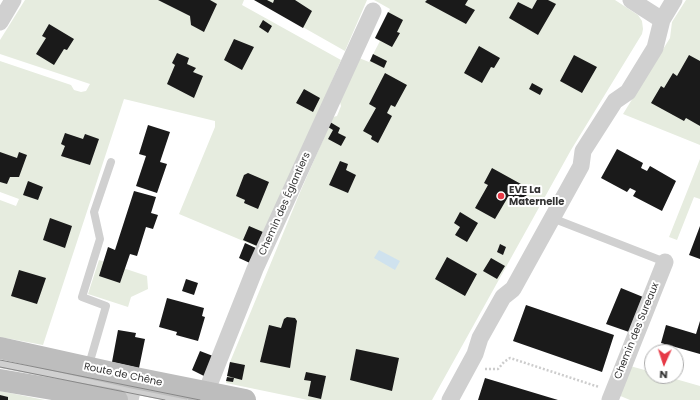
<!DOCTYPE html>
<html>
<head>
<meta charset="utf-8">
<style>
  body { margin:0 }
  #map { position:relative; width:700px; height:400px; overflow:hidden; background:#fff; font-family:Poppins,sans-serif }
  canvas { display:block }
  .north { position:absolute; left:644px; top:344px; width:40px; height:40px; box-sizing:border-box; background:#fff; border:1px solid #adadad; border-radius:50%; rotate:183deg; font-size:11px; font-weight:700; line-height:16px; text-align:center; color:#333 }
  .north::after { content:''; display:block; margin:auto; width:14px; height:18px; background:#e63946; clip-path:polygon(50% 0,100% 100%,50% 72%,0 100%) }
</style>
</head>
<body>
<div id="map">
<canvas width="700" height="400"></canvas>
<div class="north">N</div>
</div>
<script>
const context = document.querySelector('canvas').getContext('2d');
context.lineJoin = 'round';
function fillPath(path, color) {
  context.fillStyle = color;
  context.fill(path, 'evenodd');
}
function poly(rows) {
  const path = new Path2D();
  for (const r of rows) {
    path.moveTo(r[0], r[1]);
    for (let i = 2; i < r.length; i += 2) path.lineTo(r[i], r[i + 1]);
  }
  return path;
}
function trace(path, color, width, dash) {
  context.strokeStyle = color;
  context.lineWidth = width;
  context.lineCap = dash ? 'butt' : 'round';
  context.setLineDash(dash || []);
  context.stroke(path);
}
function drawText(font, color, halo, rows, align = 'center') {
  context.font = font + ' Poppins,sans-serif';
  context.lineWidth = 4;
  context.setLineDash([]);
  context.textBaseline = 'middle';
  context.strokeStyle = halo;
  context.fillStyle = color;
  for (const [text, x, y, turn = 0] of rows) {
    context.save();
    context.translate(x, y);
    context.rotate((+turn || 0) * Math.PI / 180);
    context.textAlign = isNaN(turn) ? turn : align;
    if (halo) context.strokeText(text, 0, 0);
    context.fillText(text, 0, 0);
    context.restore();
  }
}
fillPath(poly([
  [25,0,244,0,242,5,341,60,260,248,179,214,215,127,215,121,124,99,43,345,0,337,0,200,16,206,19,199,0,192,0,61,71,85,74,90,81,92,86,91,90,84,0,54,0,40],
  [255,0,367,0,345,51],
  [374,0,615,0,638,15,642,21,643,29,642,34,571,150,432,400,308,400,226,383,230,362,301,190,333,117,337,116,341,106,340,102,359,58,369,62,380,41,375,38,390,9],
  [686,0,700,0,700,145,623,114,670,38,672,22],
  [700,159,700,199,694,197,677,240,669,237],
  [99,260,147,276,148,289,131,297,128,307,88,294],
  [630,366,652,372,652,376,665,376,700,386,700,400,630,400,618,395],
  [0,391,45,400,0,400]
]), '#e6ecdf');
fillPath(poly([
  [379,250,400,261,395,270,374,258]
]), '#cfe2ee');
fillPath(poly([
  [158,0,210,0,217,4,204,32,191,25,190,16],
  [254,0,267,0,273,3,274,0,295,0,312,11,303,28],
  [427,0,468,0,465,5,475,10,466,24,425,2],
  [537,0,548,0,556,4,538,35,509,18,518,2,532,9],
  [388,12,403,20,397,32,400,33,392,47,375,38],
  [263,20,272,26,268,33,259,27],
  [49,24,74,39,67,50,64,49,54,65,36,54,46,38,42,36],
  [234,39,254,47,242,70,224,60],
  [479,46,500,58,494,68,491,67,482,83,464,73],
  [177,53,189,58,187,64,196,68,193,72,203,76,194,98,167,84,175,65,172,63],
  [373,54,387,61,384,68,370,61],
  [574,55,597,67,582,93,560,81],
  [689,55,700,61,700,126,686,118,684,121,651,103,661,86,664,88,673,73,677,76],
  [385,73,407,85,395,107,391,105,387,113,392,116,378,143,371,139,372,136,363,131,376,108,369,104],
  [532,83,543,89,540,95,529,89],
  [304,89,320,98,313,112,296,103],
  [330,122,340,128,338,133,346,137,341,146,328,139,333,130,328,127],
  [148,125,170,132,160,162,167,164,157,193,136,186,146,156,139,154],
  [65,133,83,139,85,134,99,139,90,165,61,156,65,146,61,144],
  [617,149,643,163,641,168,647,171,650,166,676,181,662,211,633,196,636,191,630,188,627,192,601,178],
  [0,152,17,158,19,152,27,155,19,177,10,177,7,184,0,182],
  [340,161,348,164,346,170,356,175,348,193,329,185],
  [492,168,530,189,521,205,508,197,495,219,475,208,488,185,484,183],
  [248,173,269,182,258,209,244,203,245,200,236,196,244,175],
  [28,181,43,187,38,200,23,195],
  [134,191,156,197,151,213,158,215,153,229,146,227,137,256,130,254,120,283,99,276,108,247,115,250],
  [460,212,478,223,467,242,455,235,460,227,454,223],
  [50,218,72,226,65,248,43,240],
  [249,226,263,232,257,246,243,240],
  [700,226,700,259,689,255],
  [245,243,258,249,252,264,239,258],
  [500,244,506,247,503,255,497,252],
  [447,257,477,274,465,296,435,279],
  [491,258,505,266,497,279,483,271],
  [19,270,46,278,37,304,11,296],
  [186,279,198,283,194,295,182,291],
  [621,288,643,297,629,332,606,324],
  [167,298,204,308,202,316,205,317,198,341,176,335,177,332,159,327],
  [526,305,614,335,602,372,513,341],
  [287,317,295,318,297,321,290,368,260,362,269,325,281,328,284,319],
  [700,321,700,354,661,343,666,325,696,334],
  [118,330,136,333,135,337,145,339,139,368,112,362],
  [356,349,399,358,392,391,350,380],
  [200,351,213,356,204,376,192,370],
  [230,362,245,365,242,380,227,376],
  [306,372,326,376,321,399,308,396,311,381,304,380],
  [227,377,234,378,233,382,226,381],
  [485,378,558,400,478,400],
  [0,395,8,397,8,400,0,400]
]), '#1a1a1a');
trace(poly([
  [485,369,498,369,504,362,510,358,599,387]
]), '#cdcdcd', 2.5, [2, 2]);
trace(poly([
  [552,218,665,262],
  [0,364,183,400],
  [83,394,88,368,106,306,82,297,100,239,94,212,111,162]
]), '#d0d0d0', 8);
trace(poly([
  [631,0,662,20],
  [0,22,13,0],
  [130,400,135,378],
  [203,400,255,269,373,11],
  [450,400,475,354,480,338,503,297,513,289,581,166,583,151,615,101,628,92,655,48,662,20,674,0],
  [610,400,665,262]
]), '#d0d0d0', 17);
trace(poly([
  [0,348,135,378,245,400],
  [0,380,117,400]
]), '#bdbdbd', 22);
trace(poly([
  [0,360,200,400],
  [0,367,165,400]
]), '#888', 1);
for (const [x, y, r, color] of [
  [501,196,4,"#e63946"]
]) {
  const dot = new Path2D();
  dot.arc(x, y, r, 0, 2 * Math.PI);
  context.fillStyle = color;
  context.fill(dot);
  trace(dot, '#fff', 1.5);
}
drawText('bold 10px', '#333', '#fff', [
  ["EVE La",509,190],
  ["Maternelle",509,202]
], 'left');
drawText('10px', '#333', '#fff', [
  ["Chemin des Églantiers",285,204,-66],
  ["Chemin des Sureaux",637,331,-68],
  ["Route de Chêne",123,375,12]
]);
</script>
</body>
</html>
